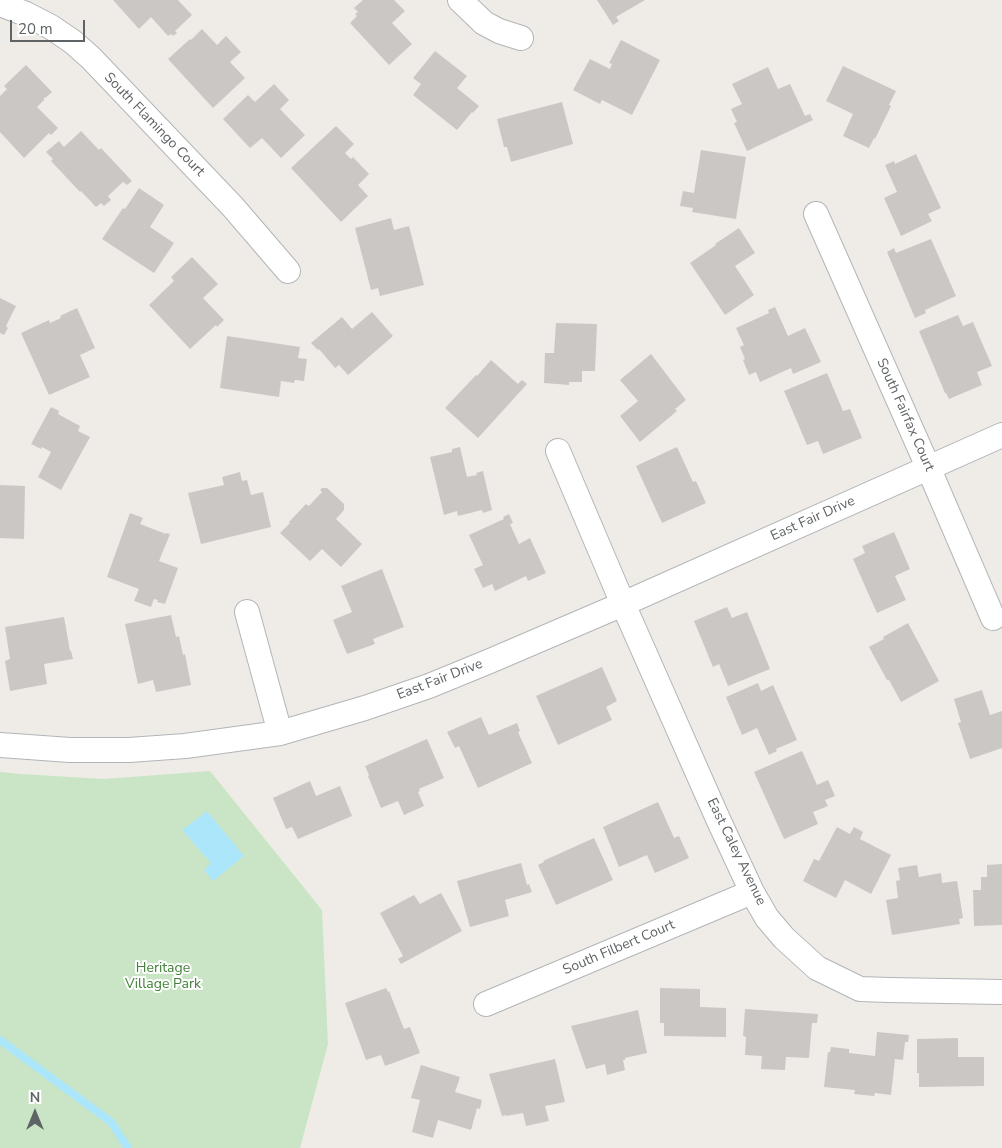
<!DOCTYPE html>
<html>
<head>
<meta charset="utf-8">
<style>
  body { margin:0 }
  #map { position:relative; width:1002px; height:1148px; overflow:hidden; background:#efece7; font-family:"Nunito Sans",sans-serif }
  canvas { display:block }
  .north { position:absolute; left:10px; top:1088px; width:50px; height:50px; -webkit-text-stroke:4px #fff; paint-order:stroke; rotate:0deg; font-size:14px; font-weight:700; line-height:20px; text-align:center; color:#5e6366 }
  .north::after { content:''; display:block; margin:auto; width:18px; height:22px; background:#5e6366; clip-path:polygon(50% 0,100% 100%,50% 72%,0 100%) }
  .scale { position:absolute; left:10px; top:20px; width:75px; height:22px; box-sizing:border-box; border:2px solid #5e6366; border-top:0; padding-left:6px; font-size:15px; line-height:18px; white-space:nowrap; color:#5e6366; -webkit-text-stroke:4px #fff; paint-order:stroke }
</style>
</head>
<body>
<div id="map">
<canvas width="1002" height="1148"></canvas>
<div class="north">N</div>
<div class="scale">20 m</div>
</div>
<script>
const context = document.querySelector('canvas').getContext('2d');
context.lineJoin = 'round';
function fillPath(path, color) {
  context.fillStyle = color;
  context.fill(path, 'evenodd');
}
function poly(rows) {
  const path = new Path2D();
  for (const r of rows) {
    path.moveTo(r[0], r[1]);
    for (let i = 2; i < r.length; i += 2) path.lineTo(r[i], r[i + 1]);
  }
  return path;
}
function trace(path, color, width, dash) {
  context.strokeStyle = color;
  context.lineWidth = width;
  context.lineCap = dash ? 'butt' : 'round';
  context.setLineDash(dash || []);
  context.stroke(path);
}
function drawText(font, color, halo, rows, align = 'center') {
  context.font = font + ' "Nunito Sans",sans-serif';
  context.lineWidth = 4;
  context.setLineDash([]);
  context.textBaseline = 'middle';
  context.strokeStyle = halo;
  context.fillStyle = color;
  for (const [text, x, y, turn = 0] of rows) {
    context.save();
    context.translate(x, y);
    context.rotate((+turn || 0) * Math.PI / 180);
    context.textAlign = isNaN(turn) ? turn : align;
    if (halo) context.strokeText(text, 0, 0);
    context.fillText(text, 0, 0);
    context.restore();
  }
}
fillPath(poly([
  [210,771,322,910,328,1044,300,1148,0,1148,0,772,21,774,104,779]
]), '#cae5c5');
fillPath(poly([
  [207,811,244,856,213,881,204,870,211,863,182,830]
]), '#ace6fa');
trace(poly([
  [0,1040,111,1122,128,1148]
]), '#ace6fa', 8);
fillPath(poly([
  [113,0,178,0,192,15,175,31,177,33,173,36,171,34,168,36,151,17,139,29],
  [363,0,394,0,405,11,392,23,412,44,389,65,350,23,357,16,355,14,358,12,354,8],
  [597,0,645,0,616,17,619,21,613,25],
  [202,29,217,45,226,36,241,52,230,62,245,78,213,108,168,59,190,39,191,40],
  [621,40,660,60,632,115,602,100,600,104,573,90,590,59,610,69,612,64,609,63],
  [435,51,467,76,457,88,479,106,473,113,472,112,457,130,413,95,421,84,413,78],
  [26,65,52,92,45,98,44,97,44,100,37,107,58,128,51,135,49,133,24,158,0,132,0,96,7,89,4,86],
  [843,66,896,91,889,105,891,106,875,139,874,138,869,148,843,136,853,114,826,101],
  [768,67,778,89,790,84,805,116,810,114,813,120,747,151,734,123,737,122,731,109,742,104,732,84],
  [274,84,289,100,280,109,305,135,281,158,262,138,250,148,223,119,248,95,255,102],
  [562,102,573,144,511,162,507,147,504,147,497,119],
  [336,126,354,144,345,153,351,159,353,157,369,174,358,185,368,196,341,222,291,168],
  [81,131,99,150,101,148,132,181,127,185,123,182,108,196,111,200,104,206,101,203,96,207,81,191,80,192,51,161,53,159,46,152,59,141,64,147],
  [701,150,746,157,736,219,692,212,693,208,680,206,683,191,694,193],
  [916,154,941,208,928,214,932,221,901,236,884,198,897,192,885,165,894,161,895,164],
  [139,188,164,205,150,227,174,243,154,273,102,239,123,208,125,209],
  [391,218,394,230,409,226,424,285,380,296,378,288,371,290,355,228],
  [739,228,755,253,735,266,754,295,725,315,690,263,716,245,715,244],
  [931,239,956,296,925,310,926,313,915,318,887,252,894,248,896,253],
  [192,257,218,284,203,298,224,320,217,327,216,325,190,349,149,305,174,281,171,277],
  [0,298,16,306,6,326,8,328,4,335,0,333],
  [775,307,788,336,805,328,821,362,793,374,791,368,760,382,756,372,749,375,743,360,745,359,740,347,744,345,736,328,769,313,768,310],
  [77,308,95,348,80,355,90,377,49,395,21,333,49,320,50,323,61,318,60,316],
  [372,312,393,336,348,375,339,365,335,368,319,349,318,350,311,343,342,317,352,329],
  [958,315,963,326,973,322,992,366,977,372,982,385,949,399,946,393,945,393,919,331],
  [556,323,597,324,595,371,582,371,582,382,569,382,569,385,544,383,545,353,554,353],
  [227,336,300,347,298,358,307,359,304,381,295,380,294,383,281,381,279,397,220,388],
  [651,354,686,400,675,409,677,411,640,442,620,416,638,401,620,380],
  [491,360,518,384,522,380,527,384,478,438,445,408,476,375,477,376],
  [827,373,843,411,850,409,862,438,823,454,818,441,807,445,784,391],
  [51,407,59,411,58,414,80,426,78,431,90,437,61,490,38,477,51,452,42,447,41,449,31,444],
  [460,447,467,477,477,475,476,473,483,471,492,510,483,513,482,510,458,516,457,511,444,515,430,457,452,452,452,449],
  [677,447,693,482,696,481,706,503,662,523,636,466],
  [240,472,242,481,247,480,251,495,263,492,271,527,201,544,188,493,224,485,222,477],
  [0,485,25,486,24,539,0,538],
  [322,488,327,488,344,504,344,510,336,519,362,544,341,567,322,549,310,561,280,533,290,523,289,522,306,504,309,506,322,492,320,490],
  [130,513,143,518,140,524,166,534,166,533,170,534,159,561,178,568,165,604,157,602,158,600,154,599,151,607,134,601,139,589,107,577],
  [509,514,513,523,510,524,519,544,530,538,546,573,528,581,526,576,495,591,492,584,483,588,474,569,483,565,469,535,504,519,503,517],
  [894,532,910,569,895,576,906,600,877,613,853,559,865,553,862,546],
  [382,569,404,627,373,639,375,644,347,654,333,620,352,612,341,586],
  [727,607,732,618,747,612,770,669,728,686,719,664,713,667,694,621],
  [171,615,176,637,179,636,183,655,185,654,191,685,156,692,153,680,138,684,125,624],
  [64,617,70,651,71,651,73,659,44,664,47,684,10,691,5,661,10,659,5,627],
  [908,623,939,681,901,702,889,680,887,680,869,647,884,639,883,637],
  [602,667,617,701,606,707,612,720,558,745,536,696],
  [758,683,761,691,773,685,797,740,776,749,777,751,769,755,757,728,742,735,726,697],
  [982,690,990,715,1002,711,1002,748,970,759,958,723,961,722,954,699],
  [481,717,489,735,517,723,520,731,518,732,532,763,478,788,459,746,455,748,447,732],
  [427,739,444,778,419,789,420,791,418,792,424,806,404,815,398,801,381,808,368,776,369,775,365,766],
  [802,751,817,785,828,780,835,796,825,800,828,806,813,812,818,824,784,839,754,772],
  [310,781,316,796,340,786,352,816,298,839,292,827,286,829,273,798],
  [658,802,674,838,679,836,689,858,655,873,647,855,619,867,603,827],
  [837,827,850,834,854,827,863,832,860,839,891,855,871,894,845,880,836,898,803,881,814,859,819,861],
  [594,838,613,880,556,905,538,865,544,862,543,861],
  [521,863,527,885,529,884,532,892,505,900,509,916,470,927,457,881],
  [1002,864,1002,925,974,926,973,890,981,890,981,877,987,877,987,865],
  [917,865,919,877,941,873,942,883,957,881,963,918,959,919,960,924,892,935,886,900,898,898,896,881,900,880,898,868],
  [441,893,462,931,401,964,398,959,403,956,380,913,414,895,420,904],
  [386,988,388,992,389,991,404,1029,410,1027,420,1053,385,1066,381,1055,366,1060,345,1003],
  [660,988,700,989,700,1007,726,1008,726,1037,664,1036,664,1023,660,1023],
  [745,1009,818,1014,817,1023,812,1023,809,1058,787,1057,786,1057,785,1070,761,1069,762,1056,745,1055,746,1037,743,1036],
  [638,1010,647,1053,625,1058,625,1060,623,1060,625,1070,607,1075,605,1064,586,1069,571,1026],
  [877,1032,909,1035,908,1042,905,1042,903,1060,895,1059,891,1095,875,1093,874,1096,854,1094,855,1090,824,1087,828,1052,830,1052,831,1047,849,1049,849,1053,875,1056],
  [958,1038,958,1057,984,1057,984,1086,919,1087,919,1073,917,1073,917,1039],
  [555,1059,565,1102,545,1106,549,1121,526,1126,523,1113,506,1116,506,1115,502,1116,489,1074],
  [421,1065,460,1077,455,1092,482,1100,480,1109,477,1108,471,1130,438,1120,433,1138,412,1132,420,1100,411,1098]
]), '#cbc7c4');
const minor = poly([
  [460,0,484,23,499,31,521,38],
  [0,4,26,14,51,27,73,42,91,58,233,207,288,271],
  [816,214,928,467,993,618],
  [558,451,623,604,718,819,752,892,767,918,784,938,817,968,860,989,889,990,1002,992],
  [247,612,280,733],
  [0,745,70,750,129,750,185,746,280,733,365,708,429,686,490,661,623,604,1002,435],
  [486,1004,752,892]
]);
trace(minor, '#b2b5b8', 26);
trace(minor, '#fff', 24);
drawText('14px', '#5e6366', '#fff', [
  ["South Flamingo Court",154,125,46],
  ["South Fairfax Court",905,415,66],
  ["East Fair Drive",813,519,-24],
  ["East Fair Drive",440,680,-21],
  ["East Caley Avenue",736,852,64],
  ["South Filbert Court",619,948,-23]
]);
drawText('14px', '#43813a', '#fff', [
  ["Heritage",163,969],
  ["Village Park",163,985]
]);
</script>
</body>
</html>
